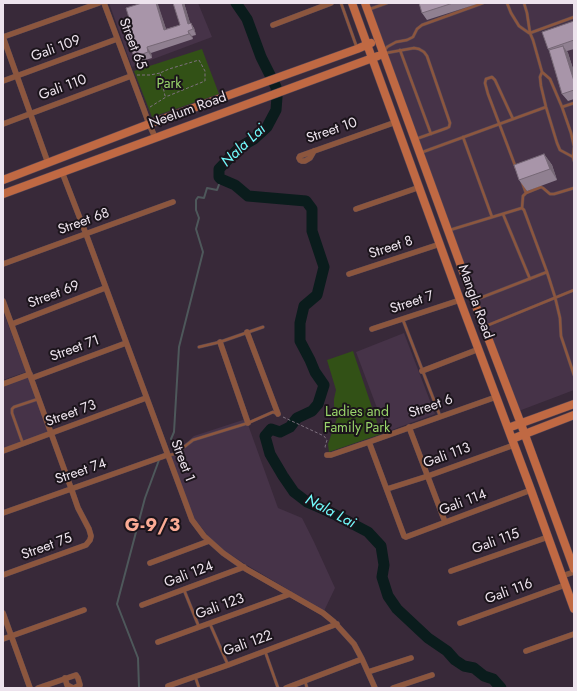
<!DOCTYPE html>
<html>
<head>
<meta charset="utf-8">
<style>
  body { margin:0 }
  #map { position:relative; width:577px; height:691px; overflow:hidden; background:#382939; font-family:Jost,sans-serif }
  canvas { display:block }
  .frame { position:absolute; inset:0; border:4px solid #ede3ed; pointer-events:none }
</style>
</head>
<body>
<div id="map">
<canvas width="577" height="691"></canvas>
<div class="frame"></div>
</div>
<script>
const context = document.querySelector('canvas').getContext('2d');
context.lineJoin = 'round';
function fillPath(path, color) {
  context.fillStyle = color;
  context.fill(path, 'evenodd');
}
function poly(rows) {
  const path = new Path2D();
  for (const r of rows) {
    path.moveTo(r[0], r[1]);
    for (let i = 2; i < r.length; i += 2) path.lineTo(r[i], r[i + 1]);
  }
  return path;
}
function trace(path, color, width, dash) {
  context.strokeStyle = color;
  context.lineWidth = width;
  context.lineCap = dash ? 'butt' : 'round';
  context.setLineDash(dash || []);
  context.stroke(path);
}
function drawText(font, color, halo, rows, align = 'center') {
  context.font = font + ' Jost,sans-serif';
  context.lineWidth = 4;
  context.setLineDash([]);
  context.textBaseline = 'middle';
  context.strokeStyle = halo;
  context.fillStyle = color;
  for (const [text, x, y, turn = 0] of rows) {
    context.save();
    context.translate(x, y);
    context.rotate((+turn || 0) * Math.PI / 180);
    context.textAlign = isNaN(turn) ? turn : align;
    if (halo) context.strokeText(text, 0, 0);
    context.fillText(text, 0, 0);
    context.restore();
  }
}
fillPath(poly([
  [109,3,198,3,212,37,132,67],
  [366,3,574,3,574,390,516,412],
  [3,311,26,372,3,380],
  [404,333,435,414,386,432,356,352],
  [29,377,48,432,3,449,3,387],
  [246,419,278,508,302,518,314,542,335,588,324,611,245,564,225,551,211,540,194,518,171,456,194,436]
]), '#463348');
fillPath(poly([
  [202,49,219,94,152,117,134,71],
  [353,351,381,434,329,452,328,444,337,418,334,406,334,399,336,390,327,360]
]), '#325116');
trace(poly([
  [171,439,174,432,179,347,203,252,196,229,199,218,196,210,196,200,198,197,204,198,207,188,217,190,221,179],
  [139,688,138,658,117,604,145,498,159,460]
]), '#4e585b', 2);
trace(poly([
  [236,3,247,19,261,57,276,87,277,97,276,110,267,127,254,139,240,147,219,169,219,177,221,179,235,185,248,196,306,201,312,209,312,231,324,267,317,295,304,306,300,323,300,341,310,360,315,372,324,385,318,404,312,411,297,418,290,427,280,432,271,429,265,436,270,454,283,476,294,492,307,502,330,512,368,532,381,546,384,565,382,577,388,596,397,609,428,638,447,651,455,660,464,666,474,668,484,676,493,679,501,688]
]), '#0a1c1c', 11);
const lane = poly([
  [341,3,357,48],
  [507,3,511,13,519,26,529,33],
  [524,3,527,13,530,33,533,40,542,72,550,79,562,107,571,133,574,146],
  [370,9,387,3],
  [530,33,574,17],
  [385,50,387,47,396,42,407,40,413,37,417,29,422,25,483,3],
  [400,50,431,134],
  [386,53,414,48,419,49,424,52,427,56,450,123,449,127,447,128,416,139],
  [542,72,540,77,541,86,546,107,557,143,560,150,573,157],
  [562,107,574,103],
  [513,119,495,80,492,77,486,79,485,83,488,94,516,168],
  [463,137,492,217],
  [574,147,573,157,574,161],
  [420,153,546,107],
  [522,182,526,193],
  [574,188,554,194,550,194,543,188,541,187,526,193,523,196,522,208,524,210,547,272,555,297,560,318,561,336,574,375],
  [503,214,530,279],
  [450,230,522,208],
  [475,300,547,272],
  [403,320,440,416],
  [486,326,574,290],
  [199,347,220,342,263,327],
  [23,444,12,413,12,409,14,407,38,399],
  [169,455,175,454,193,440,248,423,273,412,277,414],
  [184,590,199,627],
  [210,624,228,665],
  [265,651,278,688],
  [195,676,199,688],
  [305,681,307,688]
]);
const street = poly([
  [104,3,144,110,149,124,155,137],
  [273,25,331,3],
  [3,37,48,163],
  [3,37,99,3],
  [3,81,117,39],
  [3,124,131,76],
  [314,151,310,158,305,161,302,161,300,160,299,158,300,156,396,122],
  [62,172,86,234,192,520,204,536,223,553,246,569,323,613,334,622,354,644,362,659,375,688],
  [356,209,420,187],
  [3,264,173,202],
  [349,274,440,244],
  [3,301,71,488,78,508,89,529,91,536,90,540,86,545,3,575],
  [12,324,105,288],
  [372,329,460,300],
  [247,332,278,414],
  [220,342,248,423],
  [422,371,479,349],
  [32,378,126,343],
  [3,384,30,374],
  [409,427,445,522],
  [369,442,404,536,406,537,531,490],
  [3,451,146,398],
  [327,455,331,455,369,442,496,397],
  [387,489,428,476,514,445],
  [3,513,167,455],
  [150,563,209,541],
  [451,571,548,537],
  [562,576,574,572],
  [142,605,244,567],
  [3,613,30,688],
  [460,623,565,585],
  [3,639,84,610],
  [158,642,290,594],
  [526,651,574,634],
  [368,672,411,658],
  [65,678,67,685,73,688],
  [168,686,228,665,337,624],
  [38,688,76,675,78,678,80,685,74,688],
  [286,688,362,659],
  [393,688,432,675]
]);
const secondary = poly([
  [352,3,460,300,531,490,574,609],
  [365,3,469,288,521,424,574,569],
  [3,180,149,124,357,49,371,43],
  [3,194,378,56],
  [508,428,574,404],
  [512,439,574,415]
]);
trace(lane, '#554756', 3.5);
trace(street, '#554756', 6);
trace(secondary, '#554756', 9);
trace(poly([
  [199,60,205,71,205,81,168,96,165,96,160,73,169,69,199,60],
  [137,75,150,75,160,73],
  [150,107,166,97],
  [283,417,324,436,327,440,325,447,326,449]
]), '#7e717f', 1, [3, 2]);
trace(lane, '#8c563e', 2.5);
trace(street, '#8c563e', 5.5);
trace(secondary, '#c06943', 8);
fillPath(poly([
  [142,3,157,3,166,29,180,25,184,3,190,23,194,28,196,35,192,36,193,39,151,53,152,58,138,62,134,57,129,18],
  [419,3,480,3,427,20,422,13],
  [574,21,574,49,567,51,568,53,574,72,574,99,568,101,562,94,549,50,548,49],
  [544,154,552,165,557,180,527,191,519,180]
]), '#908091');
fillPath(poly([
  [156,3,157,3,158,4,168,35,164,30],
  [182,3,184,3,192,29,188,24],
  [191,23,194,28,196,35,193,29],
  [188,31,192,36,193,39,189,34],
  [563,46,568,53,574,72,574,81],
  [147,47,151,53,152,58,148,52],
  [544,154,552,165,557,180,550,169]
]), '#766876');
const building = poly([
  [142,3,156,3,164,30,180,25,173,3,182,3,188,24,191,23,193,29,188,31,189,34,147,47,148,52,134,57,122,20,129,18,126,8,142,3],
  [419,3,453,3,422,13,419,3],
  [574,21,574,40,548,49,542,32,574,21],
  [563,46,574,81,574,90,562,94,549,50,563,46],
  [544,154,550,169,519,180,514,165,544,154]
]);
fillPath(building, '#a895a9');
trace(building, '#766876', 1);
drawText('14px', '#ede3ed', '#1b141b', [
  ["Street 65",132,44,69],
  ["Gali 109",56,49,-20],
  ["Gali 110",63,88,-20],
  ["Neelum Road",188,111,-20],
  ["Street 10",332,131,-19],
  ["Street 68",84,222,-20],
  ["Street 8",391,248,-18],
  ["Street 69",54,295,-21],
  ["Mangla Road",475,302,70],
  ["Street 7",412,303,-18],
  ["Street 71",75,349,-20],
  ["Street 6",431,407,-19],
  ["Street 73",71,414,-20],
  ["Gali 113",447,456,-20],
  ["Street 1",182,461,69],
  ["Street 74",81,472,-19],
  ["Gali 114",463,503,-21],
  ["Gali 115",496,542,-20],
  ["Street 75",47,547,-20],
  ["Gali 124",189,575,-21],
  ["Gali 116",509,592,-20],
  ["Gali 123",220,607,-20],
  ["Gali 122",248,644,-20]
]);
drawText('14px', '#99d46a', '#1b141b', [
  ["Park",169,85],
  ["Ladies and",357,413],
  ["Family Park",357,429]
]);
drawText('italic 15px', '#72fcfd', '#1b141b', [
  ["Nala Lai",244,146,-43],
  ["Nala Lai",330,512,28]
]);
context.letterSpacing = '1px';
drawText('bold 18px', '#fbab95', '#1b141b', [
  ["G-9/3",153,527]
]);
context.letterSpacing = '0px';
</script>
</body>
</html>
